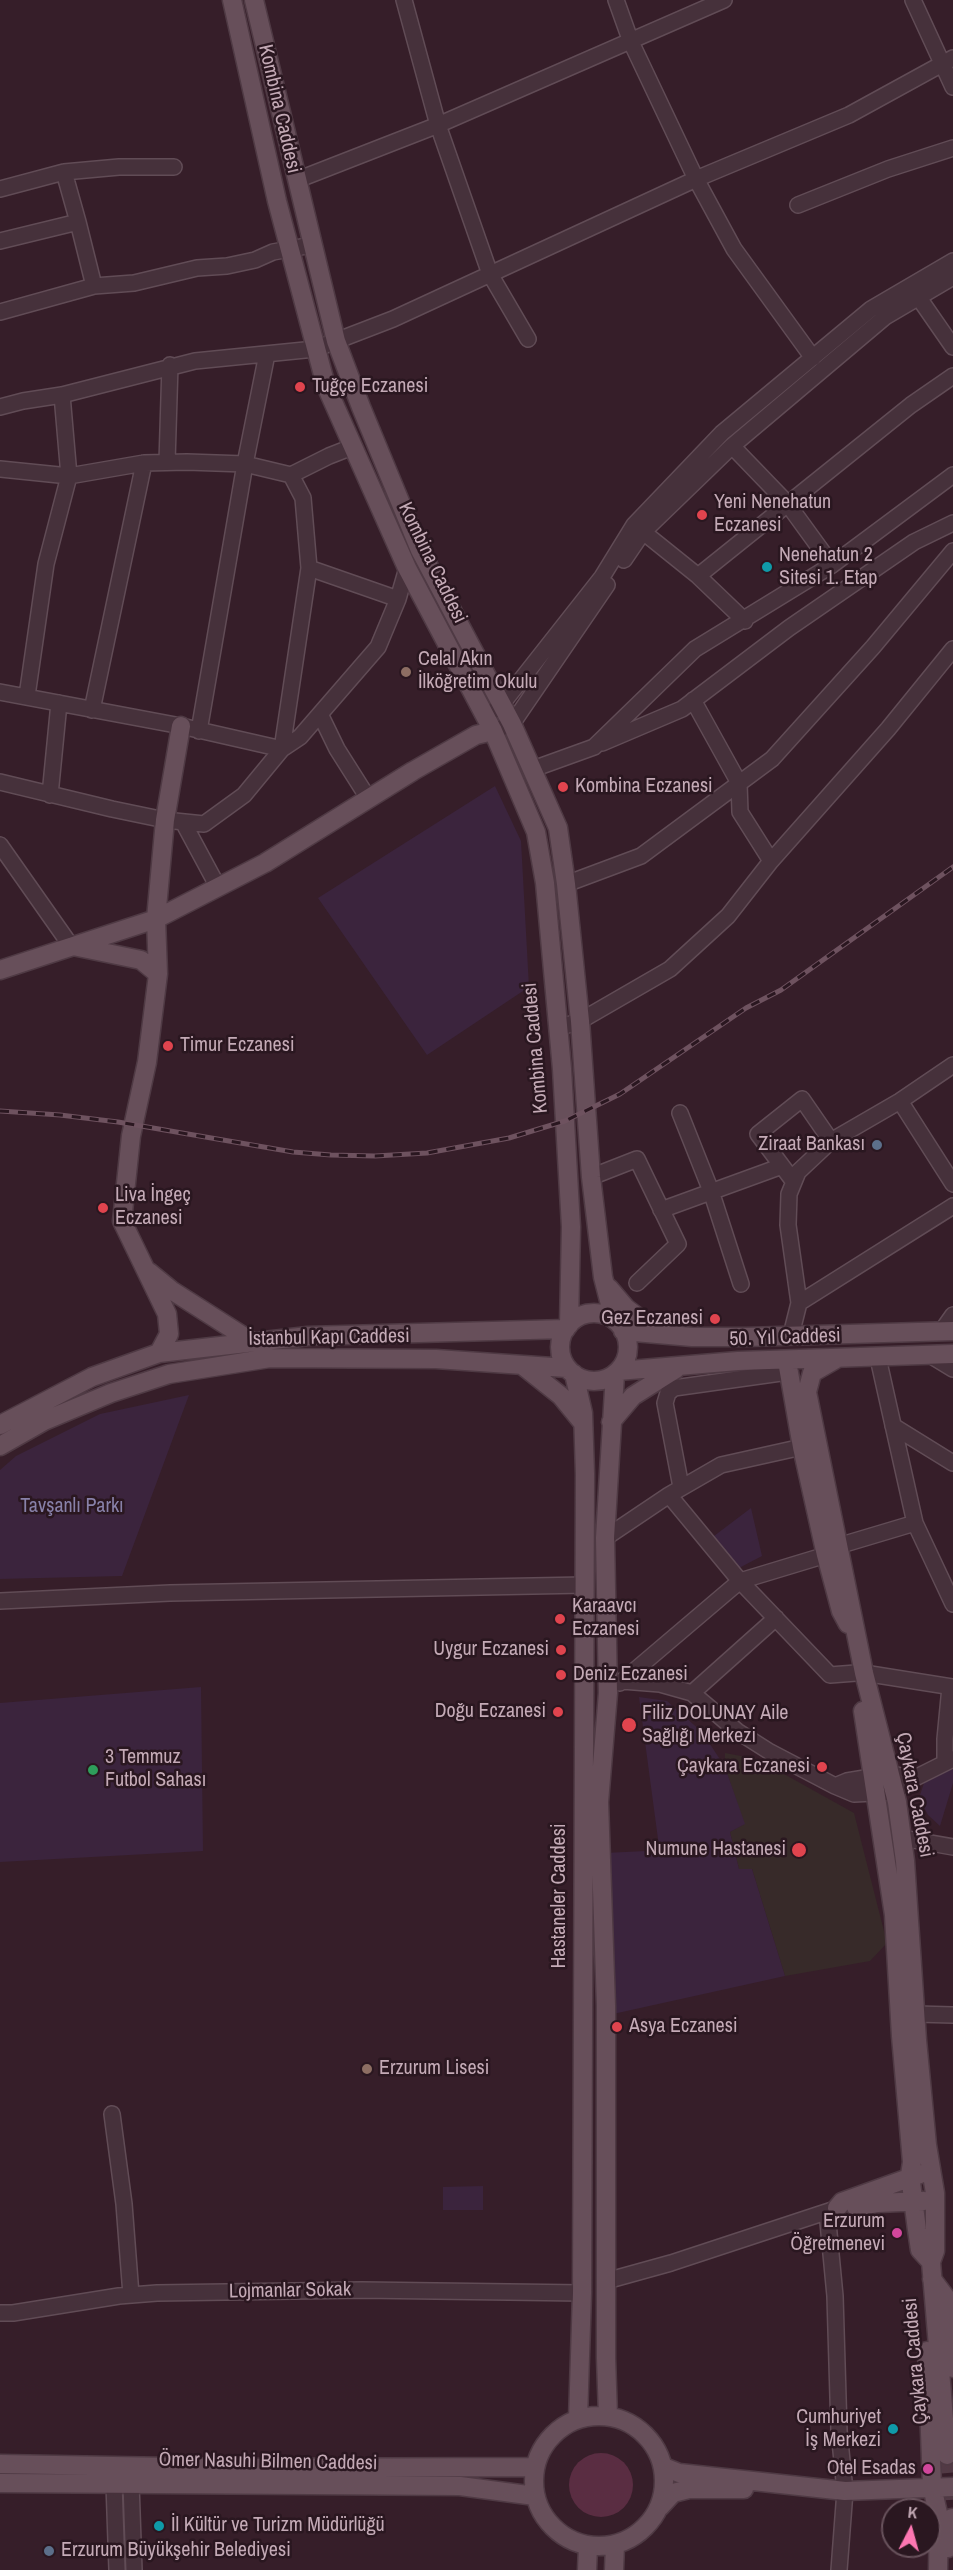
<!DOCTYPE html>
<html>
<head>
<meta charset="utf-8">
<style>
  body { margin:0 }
  #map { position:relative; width:953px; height:2570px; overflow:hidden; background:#361e29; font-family:"Archivo Narrow",sans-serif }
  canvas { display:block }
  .north { position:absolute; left:881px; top:2498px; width:60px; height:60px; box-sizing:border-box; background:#2a1720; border:2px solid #68525c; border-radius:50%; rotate:6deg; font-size:16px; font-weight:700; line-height:24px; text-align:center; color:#c4aab6 }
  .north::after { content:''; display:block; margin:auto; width:21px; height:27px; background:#fc77b2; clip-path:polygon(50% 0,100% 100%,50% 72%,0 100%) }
</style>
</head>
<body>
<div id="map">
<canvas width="953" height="2570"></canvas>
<div class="north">K</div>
</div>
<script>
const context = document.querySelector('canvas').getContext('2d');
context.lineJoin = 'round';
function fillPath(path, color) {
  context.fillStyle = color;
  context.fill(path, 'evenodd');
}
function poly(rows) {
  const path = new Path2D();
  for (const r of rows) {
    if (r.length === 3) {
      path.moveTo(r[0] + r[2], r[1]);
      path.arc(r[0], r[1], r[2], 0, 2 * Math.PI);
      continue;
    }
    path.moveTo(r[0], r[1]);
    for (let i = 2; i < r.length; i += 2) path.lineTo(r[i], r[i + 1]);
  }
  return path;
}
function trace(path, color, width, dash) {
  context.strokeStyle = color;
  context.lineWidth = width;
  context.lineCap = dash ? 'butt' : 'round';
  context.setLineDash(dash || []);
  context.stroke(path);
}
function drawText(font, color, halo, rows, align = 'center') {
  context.font = font + ' "Archivo Narrow",sans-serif';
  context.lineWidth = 5;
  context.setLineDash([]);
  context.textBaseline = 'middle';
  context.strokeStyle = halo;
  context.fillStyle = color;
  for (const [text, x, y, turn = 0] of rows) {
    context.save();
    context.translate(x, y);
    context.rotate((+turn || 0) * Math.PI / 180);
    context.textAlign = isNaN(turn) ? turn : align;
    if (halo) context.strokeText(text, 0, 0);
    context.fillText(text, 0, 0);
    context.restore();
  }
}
fillPath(poly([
  [725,1753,757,1759,854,1813,887,1943,870,1961,785,1976,752,1869,739,1869,730,1832,744,1824,725,1767]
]), '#372a29');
fillPath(poly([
  [495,786,521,841,529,987,427,1055,318,898],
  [189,1395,122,1576,0,1579,0,1470,16,1456,100,1414],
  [751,1508,762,1556,739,1568,714,1536],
  [201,1687,203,1851,0,1862,0,1703],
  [639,1697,667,1701,702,1732,725,1767,745,1824,730,1832,739,1869,752,1869,785,1976,613,2014,605,1853,646,1851,658,1839],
  [953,1769,953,1783,940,1826,928,1815,919,1798,924,1783,940,1771],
  [483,2186,483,2210,443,2210,443,2187]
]), '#3b243d');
fillPath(poly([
  [601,2485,32]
]), '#5a2d42');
trace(poly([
  [947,2455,952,2518]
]), '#523a45', 18, [18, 9]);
const minor = poly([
  [404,0,438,125,490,274,528,339],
  [616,0,631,42,696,179,734,249,813,358],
  [913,0,953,87],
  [64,172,119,167,174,167],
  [297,180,438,125,724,0],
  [0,189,64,172,78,222,0,241],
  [798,205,888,169,953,148],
  [78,222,94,286],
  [919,298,953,347],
  [0,312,94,286,134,283,197,268,227,266,255,260,273,252,312,245],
  [0,407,23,401,62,395,195,361,315,349,393,319,696,179,849,115,953,58],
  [732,446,787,503,832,565],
  [167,462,170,365],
  [0,469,69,476,62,395],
  [291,475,329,456,352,447],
  [637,527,698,576,745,621],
  [624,560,643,532,732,446,885,317,953,277],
  [309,568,398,599],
  [698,576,911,405,953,376],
  [0,692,181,726,282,749,300,737,378,647,398,599,407,568],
  [693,700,739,783,740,812,771,861],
  [92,710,144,463],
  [495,710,502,704,602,577,634,525,722,433,871,309,953,261],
  [320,714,337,749,368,798],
  [199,731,245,464,267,354],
  [493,731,512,724,607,585],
  [602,743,682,709,789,628,914,542,953,523],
  [533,769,594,747,695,649,832,565,953,475],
  [0,782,112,809,165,820,204,824,244,795,282,749,309,568,303,498,291,475,245,464,187,462,144,463,69,476,46,564,27,696],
  [50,795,59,703],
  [183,822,218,887],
  [0,845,71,946],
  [566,884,641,856,772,759,873,647,953,551],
  [558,1028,580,1021,670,969,728,916,771,861,888,729,953,649],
  [900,1101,953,1184],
  [680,1113,711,1191,741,1284],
  [591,1177,637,1159,678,1244,637,1283],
  [794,1182,758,1134,802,1099,831,1141],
  [661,1210,782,1166],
  [799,1303,953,1206],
  [941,1332,953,1315],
  [791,1335,799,1303,788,1225,789,1194,798,1172,831,1141,900,1101,953,1065],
  [930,1355,953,1369],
  [878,1358,915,1523,953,1604],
  [893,1426,953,1463],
  [681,1487,665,1403,668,1393,674,1388,788,1372],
  [669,1495,740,1581,830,1675,856,1673],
  [605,1538,669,1495,721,1465,802,1447],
  [838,1546,915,1523],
  [0,1601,170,1593,585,1585],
  [864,1673,953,1687],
  [622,1681,660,1684,692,1693,737,1731,770,1752,835,1786,854,1794,894,1792,915,1778,889,1774,847,1781,835,1786],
  [620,1683,740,1581,826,1555],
  [692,1693,776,1618],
  [945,1763,945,1739,950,1687],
  [915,1778,953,1759],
  [902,1838,953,1847],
  [916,2014,953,2015],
  [112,2114,124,2204,131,2295],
  [827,2212,835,2296,839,2431,845,2491,839,2570],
  [606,2281,671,2263,835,2209],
  [0,2313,13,2313,119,2296,157,2293,362,2290,582,2293],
  [131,2483,134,2570],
  [114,2484,117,2570]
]);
const major = poly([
  [232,0,277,201,326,386,407,568,493,731,536,832,545,883,562,1069,571,1227,569,1325],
  [254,0,336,341,361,407,420,550,512,724,558,828,566,884,580,1021,591,1177,603,1277,614,1320],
  [73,946,141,960,158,974],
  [0,970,156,919,265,863,413,771,476,735,493,731],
  [149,1272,171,1290,251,1341],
  [609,1288,626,1308,659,1333],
  [594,1347,34],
  [623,1331,692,1337,746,1337,953,1331],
  [159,1353,169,1334,167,1314,122,1221,131,1136,147,1062,158,974,156,919,165,820,181,726],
  [838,1358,812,1373,807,1392,864,1673,897,1802,905,1861,917,2040,927,2145,935,2193,935,2251,931,2262,947,2455],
  [787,1361,802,1447,826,1555,841,1611,848,1624],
  [522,1365,561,1396,583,1423],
  [618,1371,738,1361,953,1354],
  [574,1374,583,1413,585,1474,582,2293,578,2419],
  [611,1422,633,1396,676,1369],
  [0,1425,92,1377,159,1353,308,1336,566,1329],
  [0,1446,44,1421,111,1393,169,1374,270,1358,436,1359,567,1368],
  [863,1711,894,1915,901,2036,912,2162,910,2175,917,2230,920,2250,931,2262],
  [856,2207,878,2203,924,2201],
  [837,2208,842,2202,920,2174],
  [932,2279,947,2299,953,2368],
  [927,2351,932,2486,939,2518,938,2570],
  [599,2481,65],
  [608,2416,606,2358,606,2006,599,1802,608,1693,605,1538,615,1374],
  [0,2464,228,2468,535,2467],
  [664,2467,679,2473,845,2491,953,2487],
  [0,2483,460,2486,535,2496],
  [660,2507,673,2493,689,2489,744,2489],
  [948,2548,952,2518],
  [587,2570,588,2546],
  [614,2570,615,2545]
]);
trace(minor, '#614c56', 18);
trace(major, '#4f3a44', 21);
trace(minor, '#46313b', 15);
trace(major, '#674f5a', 18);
const rail = poly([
  [0,1111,60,1115,118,1122,293,1152,331,1155,375,1156,427,1153,509,1138,565,1121,620,1094,746,1008,781,990,953,867]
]);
trace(rail, '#6e525f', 5);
trace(rail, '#2a1720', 3, [9]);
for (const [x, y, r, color] of [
  [300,387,6,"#e0444e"],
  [702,515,6,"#e0444e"],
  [767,567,6,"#0f9aa8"],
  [406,672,6,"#8d6e63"],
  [563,787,6,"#e0444e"],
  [168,1046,6,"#e0444e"],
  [877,1145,6,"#5c6f8a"],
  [103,1208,6,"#e0444e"],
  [715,1319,6,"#e0444e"],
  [560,1619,6,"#e0444e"],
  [561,1650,6,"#e0444e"],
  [561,1675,6,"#e0444e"],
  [558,1712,6,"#e0444e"],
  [629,1725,8,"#e0444e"],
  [822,1767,6,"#e0444e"],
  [93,1770,6,"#2e9e5b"],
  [799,1850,8,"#e0444e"],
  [617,2027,6,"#e0444e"],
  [367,2069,6,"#8d6e63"],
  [897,2233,6,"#d1479c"],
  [893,2429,6,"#0f9aa8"],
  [928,2469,6,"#d1479c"],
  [159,2526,6,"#0f9aa8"],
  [49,2551,6,"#5c6f8a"]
]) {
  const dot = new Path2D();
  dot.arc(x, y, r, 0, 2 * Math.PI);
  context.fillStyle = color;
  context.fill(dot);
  trace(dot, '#2a1720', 2);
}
drawText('20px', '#c4aab6', '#2a1720', [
  ["Kombina Caddesi",279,109,77],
  ["Kombina Caddesi",432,563,64],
  ["Kombina Caddesi",536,1048,-95],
  ["İstanbul Kapı Caddesi",329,1338,-1],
  ["50. Yıl Caddesi",785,1338,-2],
  ["Çaykara Caddesi",914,1795,79],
  ["Hastaneler Caddesi",560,1896,-90],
  ["Lojmanlar Sokak",290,2291,-1],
  ["Çaykara Caddesi",916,2361,-95],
  ["Ömer Nasuhi Bilmen Caddesi",268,2462,1]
]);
drawText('20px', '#c4aab6', '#2a1720', [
  ["Tuğçe Eczanesi",312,387],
  ["Yeni Nenehatun",714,503],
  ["Eczanesi",714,526],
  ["Nenehatun 2",779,556],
  ["Sitesi 1. Etap",779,579],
  ["Celal Akın",418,660],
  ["İlköğretim Okulu",418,683],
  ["Kombina Eczanesi",575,787],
  ["Timur Eczanesi",180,1046],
  ["Ziraat Bankası",865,1145,"right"],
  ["Liva İngeç",115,1196],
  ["Eczanesi",115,1219],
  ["Gez Eczanesi",703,1319,"right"],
  ["Karaavcı",572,1607],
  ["Eczanesi",572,1630],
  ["Uygur Eczanesi",549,1650,"right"],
  ["Deniz Eczanesi",573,1675],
  ["Doğu Eczanesi",546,1712,"right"],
  ["Filiz DOLUNAY Aile",642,1714],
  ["Sağlığı Merkezi",642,1737],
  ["3 Temmuz",105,1758],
  ["Futbol Sahası",105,1781],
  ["Çaykara Eczanesi",810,1767,"right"],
  ["Numune Hastanesi",786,1850,"right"],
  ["Asya Eczanesi",629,2027],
  ["Erzurum Lisesi",379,2069],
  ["Erzurum",885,2222,"right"],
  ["Öğretmenevi",885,2245,"right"],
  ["Cumhuriyet",881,2418,"right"],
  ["İş Merkezi",881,2441,"right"],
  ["Otel Esadas",916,2469,"right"],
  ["İl Kültür ve Turizm Müdürlüğü",171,2526],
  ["Erzurum Büyükşehir Belediyesi",61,2551]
], 'left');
drawText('20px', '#8881a9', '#2a1720', [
  ["Tavşanlı Parkı",72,1507]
]);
</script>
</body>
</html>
